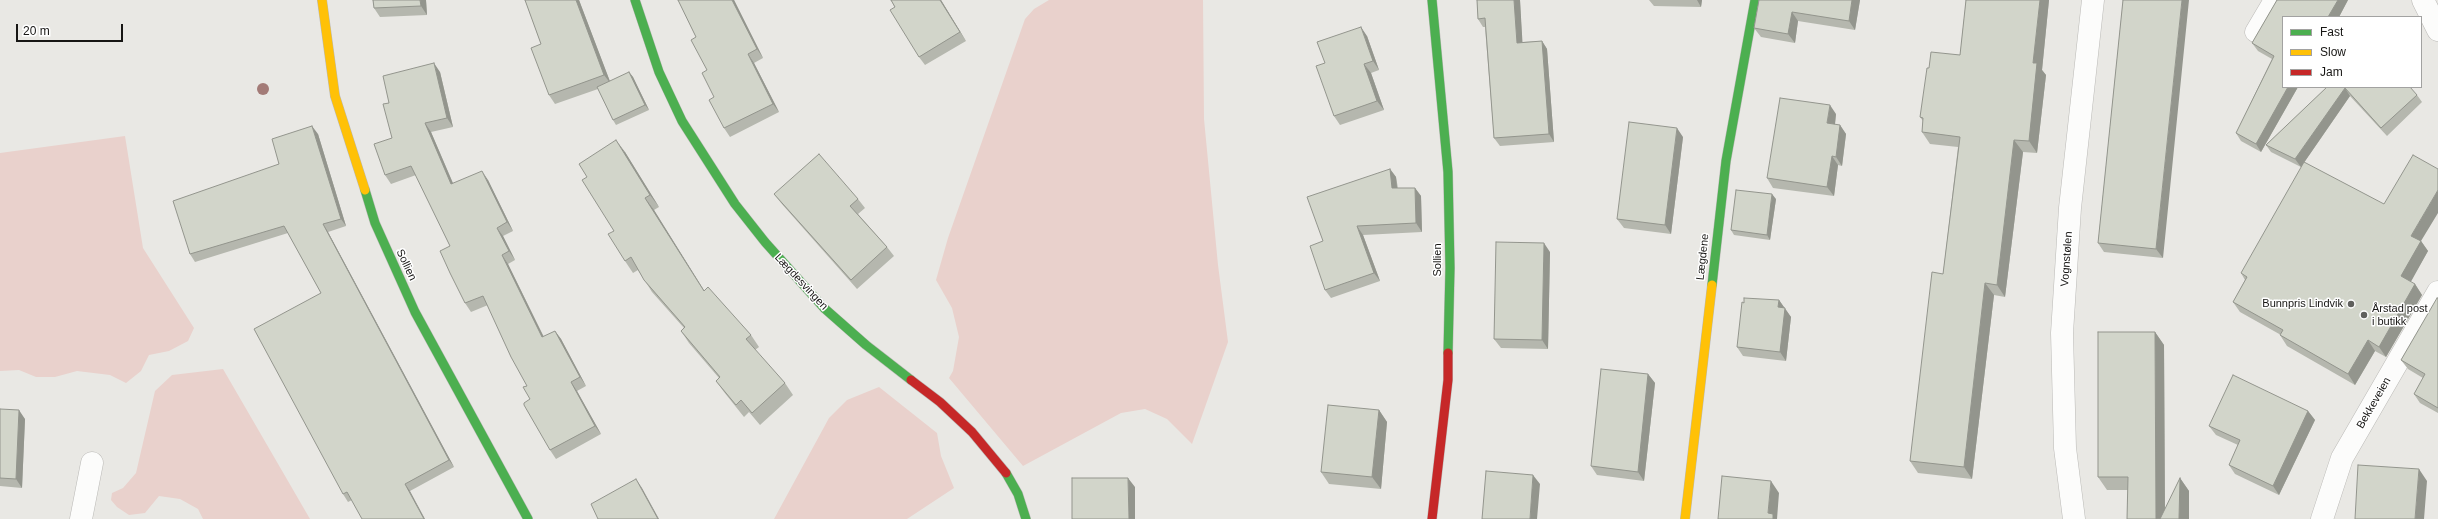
<!DOCTYPE html>
<html>
<head>
<meta charset="utf-8">
<style>
  body { margin:0 }
  #map { position:relative; width:2438px; height:519px; overflow:hidden; background:#e9e8e4; font-family:Helvetica,sans-serif }
  canvas { display:block }
  .legend { position:absolute; left:2282px; top:16px; width:140px; height:72px; box-sizing:border-box; background:#fff; border:1px solid #a2a2a1; margin:0; padding:5px 7px; list-style:none; font-size:12px; color:#171614 }
  .legend li { display:flex; align-items:center; gap:8px; height:20px }
  .legend b { width:20px; border:1px solid #a2a2a1 }
  .scale { position:absolute; left:16px; top:24px; width:107px; height:18px; box-sizing:border-box; border:2px solid #171614; border-top:0; padding-left:5px; font-size:12px; line-height:14px; white-space:nowrap; color:#171614; -webkit-text-stroke:3px #fff; paint-order:stroke }
</style>
</head>
<body>
<div id="map">
<canvas width="2438" height="519"></canvas>
<ul class="legend">
<li><b style="height:5px;background:#4caf50"></b>Fast</li>
<li><b style="height:5px;background:#ffc107"></b>Slow</li>
<li><b style="height:5px;background:#c62828"></b>Jam</li>
</ul>
<div class="scale">20 m</div>
</div>
<script>
const context = document.querySelector('canvas').getContext('2d');
context.lineJoin = 'round';
function fillPath(path, color) {
  context.fillStyle = color;
  context.fill(path, 'evenodd');
}
function poly(rows) {
  const path = new Path2D();
  for (const r of rows) {
    path.moveTo(r[0], r[1]);
    for (let i = 2; i < r.length; i += 2) path.lineTo(r[i], r[i + 1]);
  }
  return path;
}
function trace(path, color, width, dash) {
  context.strokeStyle = color;
  context.lineWidth = width;
  context.lineCap = dash ? 'butt' : 'round';
  context.setLineDash(dash || []);
  context.stroke(path);
}
function drawText(font, color, halo, rows, align = 'center') {
  context.font = font + ' Helvetica,sans-serif';
  context.lineWidth = 3;
  context.setLineDash([]);
  context.textBaseline = 'middle';
  context.strokeStyle = halo;
  context.fillStyle = color;
  for (const [text, x, y, turn = 0] of rows) {
    context.save();
    context.translate(x, y);
    context.rotate((+turn || 0) * Math.PI / 180);
    context.textAlign = isNaN(turn) ? turn : align;
    if (halo) context.strokeText(text, 0, 0);
    context.fillText(text, 0, 0);
    context.restore();
  }
}
fillPath(poly([
  [1049,0,1203,0,1204,119,1218,265,1228,342,1192,444,1167,419,1145,409,1121,413,1023,466,949,378,953,371,959,337,952,308,936,280,948,238,1025,19,1034,9],
  [125,136,143,248,194,328,188,341,169,351,149,355,141,371,126,383,110,375,77,371,55,377,36,377,19,370,0,371,0,153],
  [223,369,310,519,203,519,198,509,180,499,159,496,145,513,129,515,117,507,111,500,112,493,123,488,136,473,155,391,172,375],
  [879,387,937,433,941,456,954,488,907,519,774,519,829,418,847,400]
]), '#e9d1cc');
const lane = poly([
  [2255,32,2274,0]
]);
const street = poly([
  [2423,0,2438,30],
  [81,519,92,463],
  [2074,519,2065,448,2062,333,2070,208,2093,0],
  [2322,519,2342,458,2438,292]
]);
const fast = poly([
  [635,0,659,72,682,121,735,204,765,242,824,308,866,345,911,380],
  [1432,0,1448,172,1450,268,1448,353],
  [365,190,375,223,415,312,528,519],
  [1712,285,1726,161,1755,0],
  [1006,473,1018,494,1026,519]
]);
const slow = poly([
  [322,0,335,96,365,190],
  [1685,519,1712,285]
]);
const jam = poly([
  [911,380,940,402,972,432,1006,473],
  [1432,519,1448,380,1448,353]
]);
trace(lane, '#bab9b6', 21);
trace(street, '#bab9b6', 23);
trace(fast, '#bab9b6', 10);
trace(slow, '#bab9b6', 10);
trace(jam, '#bab9b6', 10);
trace(lane, '#fcfcfb', 20);
trace(street, '#fcfcfb', 22);
trace(fast, '#4caf50', 9);
trace(slow, '#ffc107', 9);
trace(jam, '#c62828', 9);
context.fillStyle = '#a37b77';
for (const [x, y] of [
  [263,89]
]) {
  context.beginPath();
  context.arc(x, y, 6, 0, 2 * Math.PI);
  context.fill();
}
fillPath(poly([
  [373,0,426,0,427,15,380,17,374,8],
  [525,0,579,0,610,82,629,72,633,77,649,110,616,125,613,120,598,89,555,104,549,95,541,44],
  [678,0,734,0,763,58,754,63,779,112,730,137,724,128,714,97,707,70,696,37],
  [891,0,941,0,966,41,925,65,919,57],
  [1477,0,1520,0,1522,42,1542,41,1547,49,1554,142,1500,146,1494,138,1485,27,1483,27,1478,19],
  [1649,0,1702,0,1701,7,1654,6],
  [1759,0,1860,0,1855,30,1798,21,1795,43,1761,37,1754,28],
  [1966,0,2049,0,2042,70,2046,75,2037,153,2023,152,2005,297,1994,295,1972,479,1918,473,1910,461,1943,274,1958,147,1930,144,1922,132,1923,121,1920,117,1929,68,1960,55],
  [2123,0,2163,258,2104,252,2098,243],
  [2277,0,2348,0,2339,17,2283,17,2283,87,2298,87,2261,152,2241,141,2236,133,2272,59,2258,51,2252,43],
  [1367,36,1379,70,1371,73,1384,110,1340,125,1334,116],
  [440,72,453,127,431,132,453,183,488,180,513,231,503,236,515,260,508,264,544,337,555,331,561,339,586,386,577,391,601,434,556,459,550,450,530,399,527,386,488,305,471,312,465,303,450,246,416,175,391,184,385,175,392,138,389,103],
  [2327,87,2417,95,2422,102,2387,136,2350,96,2301,167,2271,152,2266,145],
  [1836,114,1835,125,1840,125,1846,134,1842,166,1838,165,1834,196,1773,188,1767,178],
  [318,134,346,226,328,232,454,467,410,491,352,500,348,502,343,494,321,293,288,233,195,262,190,254,279,164],
  [1683,137,1671,234,1624,228,1617,219],
  [625,152,659,207,654,210,704,291,751,335,759,347,755,350,785,383,793,395,760,425,749,412,744,417,724,392,716,381,719,378,689,343,681,331,684,328,652,292,638,270,633,273,625,261,614,231,587,177],
  [1390,169,1396,177,1398,188,1415,188,1421,196,1422,232,1363,235,1380,281,1331,298,1325,290,1323,241],
  [774,194,858,199,865,208,858,214,887,247,894,256,857,289,781,203],
  [1776,199,1770,240,1734,235,1731,230],
  [2421,241,2428,251,2410,282,2415,284,2422,295,2386,357,2375,351,2355,385,2287,346,2280,335,2281,335,2240,312,2233,302,2245,280,2241,273],
  [1550,252,1548,349,1501,348,1494,339],
  [2438,298,2438,413,2420,403,2414,394,2423,378,2408,369,2401,360],
  [1779,300,1791,317,1786,361,1743,356,1737,347],
  [2155,332,2164,345,2165,510,2180,478,2189,491,2189,519,2127,519,2128,490,2107,490,2098,477],
  [1648,374,1655,383,1644,481,1597,475,1591,466],
  [0,409,25,419,22,488,0,486],
  [1379,410,1387,422,1381,489,1329,484,1321,472],
  [2308,411,2315,420,2279,495,2235,474,2229,465,2238,445,2216,435,2209,426]
]), '#b5b7ae');
fillPath(poly([
  [420,0,426,0,427,15,421,6],
  [576,0,579,0,611,84,604,75],
  [732,0,734,0,763,58,757,49],
  [940,0,941,0,966,41,960,32],
  [1514,0,1520,0,1523,51,1517,43],
  [1697,0,1702,0,1701,7],
  [1852,0,1860,0,1855,30,1849,21],
  [2040,0,2049,0,2042,70,2046,75,2037,153,2029,141,2033,63],
  [2182,0,2189,0,2163,258,2156,249],
  [2338,0,2348,0,2339,17,2328,17],
  [1792,12,1798,21,1795,43,1788,34],
  [1361,27,1367,36,1379,70,1373,61],
  [1542,41,1547,49,1554,142,1549,134],
  [748,54,754,63,779,112,773,104],
  [434,63,440,72,453,127,447,118],
  [1364,64,1371,73,1384,110,1377,101],
  [629,72,633,77,649,110,645,105],
  [2288,87,2298,87,2261,152,2256,144],
  [2345,88,2350,96,2301,167,2295,159],
  [1830,105,1836,114,1834,132,1827,123],
  [425,123,431,132,457,193,451,184],
  [1840,125,1846,134,1842,166,1836,157],
  [312,126,318,134,346,226,341,219],
  [1677,128,1683,137,1671,234,1665,225],
  [616,140,625,152,659,207,650,195],
  [2014,140,2023,152,2005,297,1997,285],
  [1832,156,1838,165,1834,196,1827,187],
  [1390,169,1396,177,1398,197,1392,188],
  [482,171,488,180,513,231,507,222],
  [1415,188,1421,196,1422,232,1416,223],
  [2438,190,2438,213,2421,241,2428,251,2408,287,2401,276,2411,236],
  [1772,194,1776,199,1770,240,1767,235],
  [645,198,654,210,712,303,704,291],
  [323,224,328,232,454,467,449,460],
  [1357,226,1363,235,1380,281,1374,273],
  [497,228,503,236,515,260,509,251],
  [1544,243,1550,252,1548,349,1542,340],
  [502,255,508,264,548,346,542,337],
  [1985,283,1994,295,1972,479,1964,467],
  [2415,284,2422,295,2386,357,2379,347],
  [1779,300,1791,317,1786,361,1780,352,1778,307],
  [555,331,561,339,586,386,580,377],
  [2155,332,2164,345,2165,519,2156,519],
  [2368,340,2375,351,2355,385,2348,374],
  [1648,374,1655,383,1644,481,1638,472],
  [571,382,577,391,601,434,595,426],
  [19,410,25,419,22,488,16,479],
  [1379,410,1387,422,1381,489,1372,477],
  [2308,411,2315,420,2279,495,2273,486],
  [2419,469,2427,481,2424,519,2415,519],
  [1533,475,1540,484,1537,519,1530,519],
  [1128,478,1135,487,1135,519,1129,519],
  [2180,478,2189,491,2189,519,2179,519],
  [636,479,642,488,659,519,658,519],
  [1771,481,1779,493,1777,519,1772,519,1768,513],
  [405,484,410,491,425,519,424,519]
]), '#93958d');
const building = poly([
  [373,0,420,0,421,6,374,8,373,0],
  [525,0,576,0,604,75,549,95,531,48,541,44,525,0],
  [678,0,732,0,757,49,748,54,773,104,724,128,709,100,714,97,702,73,707,70,691,40,696,37,678,0],
  [891,0,940,0,960,32,919,57,890,10,895,7,891,0],
  [1477,0,1514,0,1517,43,1542,41,1549,134,1494,138,1485,18,1478,19,1477,0],
  [1759,0,1852,0,1849,21,1792,12,1788,34,1754,28,1759,0],
  [1966,0,2040,0,2033,63,2037,63,2029,141,2014,140,1997,285,1985,283,1964,467,1910,461,1932,272,1943,274,1960,137,1922,132,1923,118,1920,117,1927,68,1929,68,1931,52,1960,55,1966,0],
  [2123,0,2182,0,2156,249,2098,243,2123,0],
  [2277,0,2338,0,2328,17,2283,17,2283,87,2288,87,2256,144,2236,133,2274,56,2252,43,2277,0],
  [1361,27,1373,61,1364,64,1377,101,1334,116,1316,66,1325,63,1317,42,1361,27],
  [434,63,447,118,425,123,451,184,482,171,507,222,497,228,509,251,502,255,542,337,555,331,580,377,571,382,595,426,550,450,524,405,524,403,530,399,523,387,527,386,511,357,483,296,465,303,450,273,440,251,450,246,411,166,385,175,374,144,392,138,383,104,389,103,383,76,434,63],
  [629,72,645,105,613,120,597,87,629,72],
  [2327,87,2410,87,2417,95,2381,128,2345,88,2295,159,2266,145,2327,87],
  [1780,98,1830,105,1827,123,1840,125,1836,157,1832,156,1827,187,1767,178,1780,98],
  [1629,122,1677,128,1665,225,1617,219,1629,122],
  [312,126,341,219,323,224,449,460,405,484,424,519,362,519,347,492,343,494,254,329,321,293,284,226,190,254,173,201,279,164,272,139,312,126],
  [616,140,650,195,645,198,704,291,708,287,751,335,746,339,785,383,752,413,741,400,736,405,716,381,720,377,681,331,685,327,644,280,631,257,625,261,608,234,614,231,582,180,587,177,579,164,616,140],
  [819,154,858,199,850,206,887,247,851,280,774,194,819,154],
  [2413,155,2438,169,2438,190,2411,236,2421,241,2401,276,2415,284,2379,347,2368,340,2348,374,2280,335,2283,330,2233,302,2247,277,2241,273,2304,162,2384,204,2413,155],
  [1390,169,1392,188,1415,188,1416,223,1357,226,1374,273,1325,290,1310,246,1323,241,1307,197,1390,169],
  [1736,190,1772,194,1767,235,1731,230,1736,190],
  [1496,242,1544,243,1542,340,1494,339,1496,242],
  [1744,298,1779,300,1778,307,1785,308,1780,352,1737,347,1742,302,1744,303,1744,298],
  [2437,298,2438,298,2438,408,2414,394,2425,374,2401,360,2437,298],
  [2098,332,2155,332,2156,519,2127,519,2128,477,2098,477,2098,332],
  [1601,369,1648,374,1638,472,1591,466,1601,369],
  [2233,375,2308,411,2273,486,2229,465,2240,440,2209,426,2233,375],
  [1328,405,1379,410,1372,477,1321,472,1328,405],
  [0,409,19,410,16,479,0,478,0,409],
  [2358,465,2419,469,2415,519,2355,519,2358,465],
  [1486,471,1533,475,1530,519,1482,519,1486,471],
  [1722,476,1771,481,1768,513,1773,514,1773,519,1718,519,1722,476],
  [1072,478,1128,478,1129,519,1072,519,1072,478],
  [2180,478,2179,519,2160,519,2180,478],
  [636,479,658,519,598,519,591,504,636,479]
]);
fillPath(building, '#d2d5ca');
trace(building, '#93958d', 1);
for (const [x, y, r, color] of [
  [2351,304,4,"#60605d"],
  [2364,315,4,"#60605d"]
]) {
  const dot = new Path2D();
  dot.arc(x, y, r, 0, 2 * Math.PI);
  context.fillStyle = color;
  context.fill(dot);
  trace(dot, '#fff', 1.5);
}
drawText('11px', '#171614', '#fff', [
  ["Lægdene",1703,257,-84],
  ["Vognstølen",2067,259,-86],
  ["Sollien",1438,260,-90],
  ["Sollien",406,265,65],
  ["Lægdesvingen",801,282,47],
  ["Bekkeveien",2374,403,-60]
]);
drawText('11px', '#171614', '#fff', [
  ["Bunnpris Lindvik",2343,304],
  ["Årstad post",2372,309,"left"],
  ["i butikk",2372,322,"left"]
], 'right');
</script>
</body>
</html>
